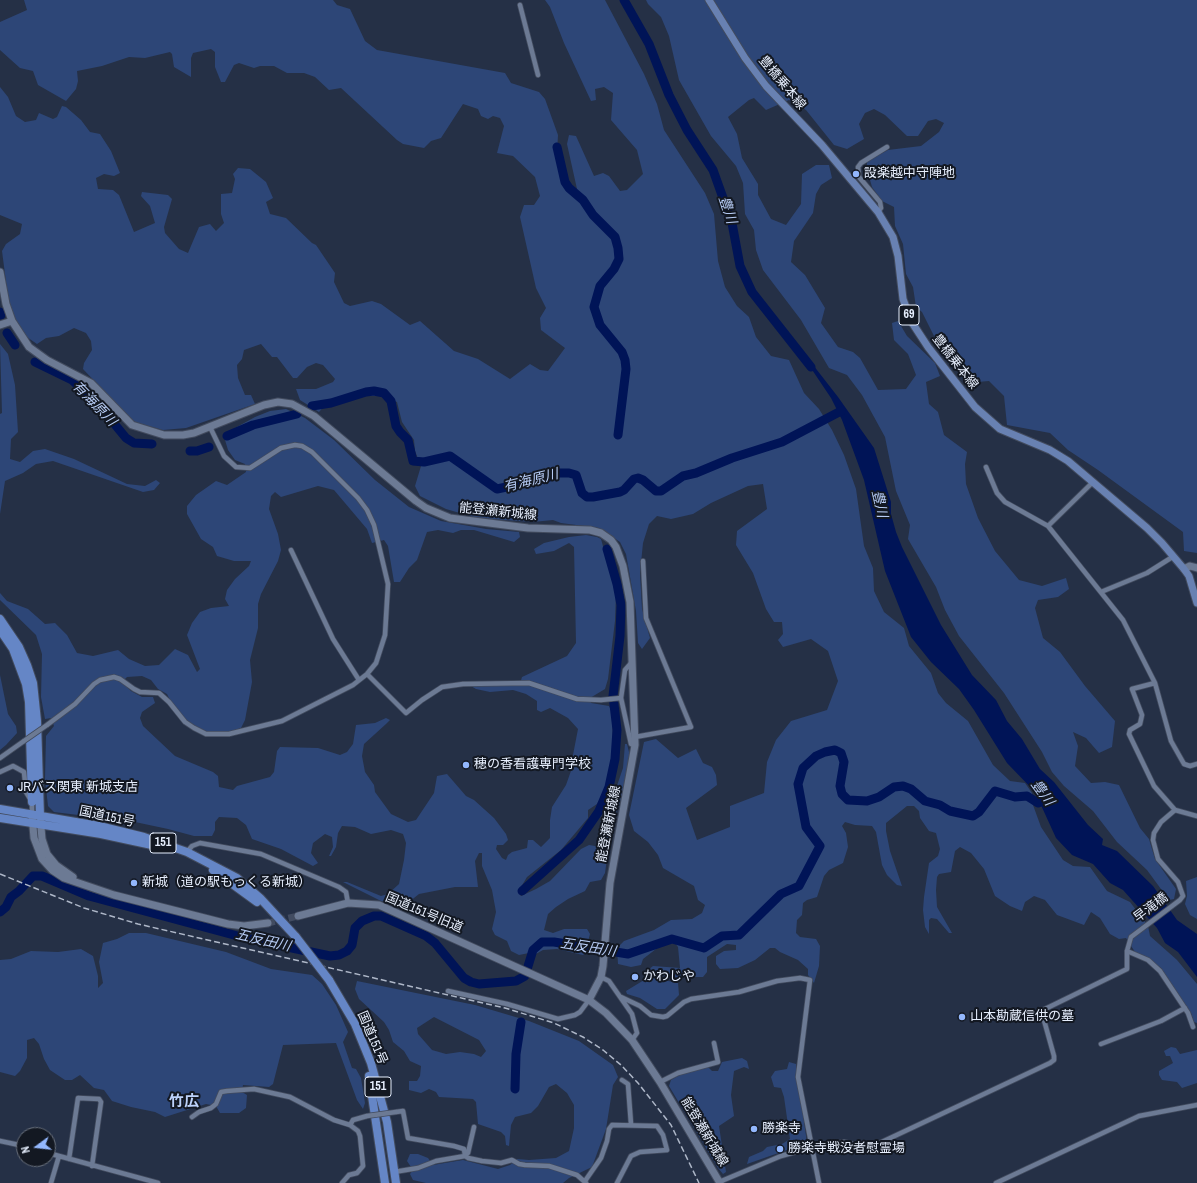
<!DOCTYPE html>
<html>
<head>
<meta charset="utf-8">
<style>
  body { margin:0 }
  #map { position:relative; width:1197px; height:1183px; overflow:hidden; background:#253046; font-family:"Archivo Narrow",sans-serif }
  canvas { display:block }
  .north { position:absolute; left:16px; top:1127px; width:40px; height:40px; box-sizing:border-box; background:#131822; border:1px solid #676e7a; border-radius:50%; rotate:255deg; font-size:11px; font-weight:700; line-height:16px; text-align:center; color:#e6eefd }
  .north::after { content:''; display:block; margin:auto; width:14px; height:18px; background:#93b7fd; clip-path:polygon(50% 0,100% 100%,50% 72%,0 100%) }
</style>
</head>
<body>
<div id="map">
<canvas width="1197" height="1183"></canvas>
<div class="north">N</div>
</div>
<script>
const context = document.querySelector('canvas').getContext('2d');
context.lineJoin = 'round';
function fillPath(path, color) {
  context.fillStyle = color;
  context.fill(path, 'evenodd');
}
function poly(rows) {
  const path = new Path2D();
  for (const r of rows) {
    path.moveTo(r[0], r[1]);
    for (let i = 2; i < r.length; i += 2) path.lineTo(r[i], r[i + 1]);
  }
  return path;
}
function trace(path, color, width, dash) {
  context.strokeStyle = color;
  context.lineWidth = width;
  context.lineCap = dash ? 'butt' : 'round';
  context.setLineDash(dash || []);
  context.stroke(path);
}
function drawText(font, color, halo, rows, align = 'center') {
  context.font = font + ' "Archivo Narrow","Noto Sans JP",sans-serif';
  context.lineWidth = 4;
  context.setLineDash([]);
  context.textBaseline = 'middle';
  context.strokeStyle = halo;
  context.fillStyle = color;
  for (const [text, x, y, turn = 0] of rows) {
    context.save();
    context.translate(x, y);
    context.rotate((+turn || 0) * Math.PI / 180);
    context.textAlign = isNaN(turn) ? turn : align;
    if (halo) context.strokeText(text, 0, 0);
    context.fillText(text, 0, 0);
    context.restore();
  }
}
fillPath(poly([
  [24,0,333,0,337,5,350,9,365,41,377,50,505,73,511,83,539,92,545,99,558,135,557,153,565,187,574,197,577,189,567,144,569,135,576,136,594,176,603,173,609,176,620,191,627,190,643,174,637,150,611,120,613,93,604,87,595,89,596,100,591,101,564,43,550,7,545,0,605,0,644,74,657,104,664,130,705,193,714,214,718,261,725,287,737,306,749,317,756,337,771,356,789,360,804,393,819,409,832,430,844,455,856,489,864,546,873,568,874,591,884,612,904,628,909,646,931,673,938,693,946,703,968,721,993,765,1010,781,1025,783,1032,793,1033,805,1041,827,1063,860,1073,866,1090,867,1107,891,1130,902,1148,926,1150,936,1177,960,1197,984,1197,1023,1194,1022,1191,1013,1161,968,1149,959,1135,952,1126,938,1119,939,1110,934,1100,918,1091,912,1084,925,1057,915,1045,900,1034,896,1025,902,1022,911,1010,906,995,896,984,869,971,853,960,847,955,851,951,872,939,874,937,877,936,890,937,907,952,933,949,933,937,919,931,918,929,920,929,934,925,927,923,910,924,897,929,863,938,856,940,849,936,833,929,831,920,818,919,811,914,806,907,806,886,823,886,831,890,851,902,886,897,885,887,875,882,865,876,832,872,826,855,825,845,822,842,826,846,833,848,847,843,863,829,870,824,876,817,897,807,900,803,903,802,915,797,920,796,933,800,937,816,939,820,946,819,966,814,983,808,975,808,969,798,960,780,952,775,948,770,948,755,960,738,968,720,969,716,964,716,956,724,951,736,950,736,945,727,944,707,957,707,972,703,977,672,977,650,973,648,970,653,966,680,968,678,947,675,943,665,944,656,949,643,959,641,965,631,967,618,964,617,948,624,941,654,930,671,920,692,919,702,913,705,905,698,900,694,886,663,868,658,855,648,842,634,831,629,815,644,742,656,739,678,758,696,749,703,763,712,767,716,775,717,785,686,808,697,840,730,827,730,806,764,793,767,762,776,740,791,721,827,710,838,681,828,651,811,639,783,647,778,640,783,634,782,622,774,622,766,609,753,573,736,545,737,531,767,509,763,484,748,486,711,503,693,514,671,519,657,516,649,524,643,543,640,573,642,609,650,638,642,649,638,643,636,611,626,554,620,542,599,528,561,523,553,520,533,522,477,518,446,509,420,496,415,486,421,466,415,451,414,440,402,422,397,402,382,396,360,396,326,404,319,412,300,400,296,389,316,389,333,382,335,379,323,365,316,363,307,367,297,378,293,378,277,357,272,357,261,344,244,350,242,359,237,365,238,378,245,395,251,395,255,404,186,428,163,430,131,421,120,411,103,390,83,369,84,363,92,350,91,341,86,333,74,328,59,336,46,338,37,344,24,335,14,319,9,305,2,251,6,244,20,234,22,224,0,215,0,87,8,97,16,116,25,122,36,120,39,113,53,119,57,117,62,106,66,107,81,120,90,132,100,134,111,151,120,173,114,176,104,174,96,178,98,189,113,190,119,195,134,232,155,223,150,206,141,196,142,192,168,195,172,199,164,227,165,233,179,249,188,253,199,227,210,224,216,231,224,223,221,214,221,194,232,193,235,179,233,174,238,168,250,169,266,182,273,198,266,202,270,214,286,218,312,243,316,245,335,273,334,282,344,303,350,306,372,301,381,304,410,325,420,321,454,351,478,359,510,379,530,364,540,370,548,371,565,348,541,330,540,318,546,308,536,288,520,217,524,205,534,205,540,196,535,177,513,156,497,153,504,126,500,118,493,116,488,119,481,116,478,109,463,104,441,138,431,141,424,148,403,144,397,140,341,88,329,90,315,77,304,73,287,73,274,66,260,66,254,68,239,63,234,65,225,82,221,82,215,67,215,52,211,49,193,53,191,58,191,77,174,67,172,54,170,52,145,58,129,57,102,66,77,71,78,81,76,89,66,101,38,85,33,71,20,68,0,50,0,22,27,10],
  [646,0,1197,0,1197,553,1184,551,1183,532,1098,470,1068,450,1050,433,1007,425,1004,396,989,381,965,383,955,366,940,348,922,312,916,307,913,287,906,274,903,244,895,226,894,207,882,201,872,187,867,169,867,161,888,150,921,146,939,132,944,123,936,119,928,121,918,136,907,136,885,115,874,109,865,113,859,124,864,139,847,149,834,145,806,110,789,100,766,110,754,98,749,100,728,117,737,134,742,158,758,184,758,195,771,219,786,225,801,204,802,174,816,165,829,165,832,178,821,185,816,194,813,213,794,241,791,262,805,275,825,308,821,323,838,347,853,352,860,358,878,390,906,389,916,375,908,354,894,340,892,323,898,321,907,336,935,363,940,376,926,382,929,404,938,412,944,435,967,452,965,464,966,484,978,518,995,551,1019,580,1042,586,1066,578,1069,589,1058,597,1038,600,1035,608,1043,638,1060,652,1085,686,1115,721,1112,747,1099,753,1086,738,1073,732,1078,746,1075,766,1091,783,1105,782,1119,785,1140,828,1149,839,1155,859,1176,889,1174,899,1169,900,1147,870,1117,842,1093,811,1064,786,1052,772,1042,752,1004,693,959,636,945,610,936,587,908,539,910,525,896,491,885,437,862,395,847,375,829,368,801,320,763,270,756,250,754,230,745,214,743,183,736,166,711,136,679,80,669,36,661,17,648,4],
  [0,344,8,354,15,385,18,432,11,439,10,459,20,462,33,451,45,449,74,459,127,484,145,486,156,480,160,483,154,490,143,492,53,461,36,464,23,473,5,481,0,514,0,414,2,413],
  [286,409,305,418,334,440,375,480,409,507,441,521,486,529,519,532,520,537,514,542,474,530,461,530,453,533,438,530,427,532,417,560,409,568,400,582,394,582,388,546,384,540,372,543,367,529,334,490,318,486,281,497,275,492,271,496,269,509,278,534,281,550,278,561,261,594,258,604,258,628,250,660,252,682,245,720,241,728,230,732,217,734,198,729,186,720,174,708,167,694,158,689,151,680,142,676,127,677,122,682,131,691,142,697,153,697,155,703,142,712,140,718,143,726,175,756,213,772,218,776,219,787,233,790,237,786,270,777,274,772,277,751,280,747,318,748,340,755,347,752,353,744,356,725,375,723,386,718,390,720,386,724,364,744,362,756,365,772,374,785,375,792,391,814,408,822,416,820,434,793,437,776,447,774,466,796,474,800,494,818,506,834,508,840,503,845,497,845,496,849,502,858,506,860,508,855,512,852,527,848,528,840,533,840,541,847,550,838,550,820,552,807,566,785,572,768,572,760,578,729,568,718,550,708,541,712,537,710,537,701,526,694,513,690,490,692,476,689,471,686,520,684,522,677,567,656,576,643,574,547,569,543,554,551,536,554,534,549,544,543,569,537,586,535,597,537,601,539,616,594,615,621,608,679,605,689,590,698,591,703,609,706,612,712,613,743,610,769,604,792,597,804,588,810,588,818,561,850,527,877,518,892,521,896,536,889,550,881,581,849,589,845,601,847,606,841,608,834,605,826,607,815,623,768,625,744,627,744,630,756,628,776,611,830,605,873,601,880,590,882,585,891,568,899,556,907,548,914,544,930,553,933,564,929,587,929,590,934,585,953,583,955,557,949,543,950,534,955,529,953,519,955,511,951,507,941,495,935,492,929,496,912,492,890,482,866,482,853,479,853,475,861,478,887,455,887,419,894,409,902,393,903,381,901,343,882,347,882,381,896,388,894,399,884,404,860,406,843,403,834,391,830,371,834,355,827,342,826,338,833,336,847,331,856,329,856,333,847,332,837,325,834,313,843,311,853,318,863,313,866,281,849,252,839,246,825,237,818,219,817,215,822,215,830,212,836,194,836,168,829,135,822,54,812,48,806,45,779,46,736,54,726,51,718,45,719,41,697,42,654,36,635,0,600,0,593,7,601,28,609,45,624,55,623,67,635,77,653,93,656,118,650,129,659,145,666,159,665,175,649,188,655,197,672,200,669,187,635,192,623,200,612,211,608,229,606,225,599,227,590,235,579,249,566,251,561,234,561,217,556,213,547,201,539,187,514,187,506,196,495,216,481,227,485,246,472,245,464,235,460,228,450,225,440,226,433,255,417,270,411],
  [0,675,8,714,16,726,17,733,6,745,0,750],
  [1197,877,1197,919,1190,915,1185,904,1187,896,1186,881],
  [129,933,146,933,226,952,271,969,312,975,322,984,336,1005,348,1032,343,1042,352,1068,356,1069,361,1078,365,1103,363,1109,357,1100,336,1043,283,1045,273,1084,269,1087,243,1085,242,1092,247,1095,246,1108,239,1113,220,1113,216,1106,206,1104,165,1117,155,1112,131,1107,112,1101,104,1090,94,1088,80,1075,72,1080,65,1080,50,1070,44,1059,39,1044,34,1038,27,1040,27,1058,20,1071,15,1076,0,1072,0,960,11,959,31,951,58,952,81,949,93,956,98,976,98,988,103,983,99,962,103,943,117,939],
  [649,977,678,983,679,995,665,1009,657,1009,640,998,627,994,626,991],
  [357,981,475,1005,529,1021,579,1041,613,1065,618,1077,613,1085,606,1129,592,1167,569,1178,563,1183,426,1183,413,1180,410,1174,413,1170,407,1161,410,1154,418,1154,428,1158,433,1165,463,1160,498,1169,510,1165,517,1159,529,1160,556,1158,569,1151,574,1128,574,1105,567,1093,556,1084,549,1087,538,1106,531,1113,515,1117,511,1125,509,1146,506,1145,505,1136,501,1132,478,1124,476,1102,473,1099,439,1097,436,1092,429,1089,421,1093,409,1090,409,1081,417,1081,420,1076,421,1066,410,1061,404,1051,393,1042,389,1030,384,1022,359,999,355,989],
  [434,1017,479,1040,486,1051,481,1057,474,1054,460,1052,446,1054,432,1050,418,1034,417,1028],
  [1171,1047,1176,1048,1180,1054,1197,1050,1197,1083,1182,1088,1177,1082,1162,1080,1159,1075,1159,1071,1173,1063,1170,1056,1166,1056,1164,1051],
  [742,1058,747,1061,749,1069,744,1067,734,1071,731,1095,734,1116,719,1126,726,1172,723,1174,718,1168,669,1086,671,1080,684,1072,708,1067,712,1071,718,1071,722,1062],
  [789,1062,796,1064,807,1143,747,1164,749,1157,763,1151,767,1147,782,1144,790,1139,784,1097,781,1088,774,1087,771,1077,775,1071,787,1069]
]), '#2d4677');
fillPath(poly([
  [782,325,838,397,874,448,891,502,891,514,896,532,902,547,941,625,972,675,996,700,1007,721,1022,739,1040,769,1054,782,1088,825,1103,839,1102,845,1117,851,1153,886,1177,920,1197,934,1197,977,1178,952,1165,943,1157,928,1123,890,1110,883,1093,864,1072,855,1056,838,1035,792,1007,763,974,710,959,689,931,662,911,637,885,571,864,480,842,420,831,398]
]), '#001457');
trace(poly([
  [624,0,649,44,669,95,687,130,713,170,732,223,740,266,752,292,811,367],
  [557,147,565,182,569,188,583,200,593,215,615,237,618,248,619,259,614,269,600,286,594,307,600,325,622,352,625,360,626,369,618,435],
  [0,312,1,315],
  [7,333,15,345],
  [35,362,72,380,98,404,126,438,134,443,152,444],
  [312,406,331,403,366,392,374,391,384,393,391,401,396,426,400,432,408,440,413,461,424,462,450,456,497,489,544,479,559,473,569,473,576,475,582,493,587,497,593,497,620,492,624,490,634,479,638,478,643,480,656,491,661,491,683,476,696,473,732,458,782,442,841,411],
  [227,436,253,425,297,414],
  [190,451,197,451,209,447],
  [522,891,579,840,599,811,609,787,615,759,617,730,613,696,620,636,621,605,617,584,607,549],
  [0,912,6,907,11,897,19,891,33,876,42,876,89,896,245,938,330,956,339,955,347,951,352,945,355,928,362,921,374,916,381,916,426,936,435,943,464,978,471,982,479,984,516,981,525,976,533,950,542,942,554,942,628,954,672,939,704,948,722,936,739,935,781,894,799,886,820,846,806,827,798,784,803,768,816,756,825,752,835,750,841,753,844,762,840,786,842,794,848,800,867,801,879,797,894,787,903,786,911,789,925,801,940,805,950,811,973,816,979,812,995,791,1015,797,1027,796,1038,803,1048,799],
  [515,1089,516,1054,521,1022]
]), '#001457', 9);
trace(poly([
  [268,923,298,916]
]), '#424c61', 7, [7, 3.5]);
const street = poly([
  [520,5,538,75],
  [878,212,881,208,880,202,859,177,858,167,861,163,887,147],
  [986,467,997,493,1005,502,1048,526,1123,620,1155,683,1171,741,1184,764,1190,766,1197,764],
  [1048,526,1093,482],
  [291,550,333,639,359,680],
  [1101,592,1147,573,1174,556],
  [632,662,625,670,621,698,631,744,635,745],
  [367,674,406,713,422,700,442,687,463,684,529,683,577,699,601,700,621,698],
  [1155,683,1132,689,1142,715,1140,724,1130,730,1129,734,1154,786,1175,810],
  [47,725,75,704,94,684,100,680,114,677,120,679,134,689,140,692,159,693,169,702,185,722,194,728,206,734,229,734,282,721,353,685,367,674,376,663,385,635,388,584,374,525,367,510,358,498,312,452,302,446,295,445,281,448,250,468,236,467,224,456,210,427],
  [635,737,691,727,646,618,643,561],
  [0,758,24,741],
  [0,772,13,766,24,772,26,792,32,802,32,815],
  [187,852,192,846,200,843,261,854,339,887,346,892,348,903],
  [1127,951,1148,960,1160,971,1188,1013,1193,1027],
  [601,977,609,981,632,1014,637,1033,632,1040],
  [448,991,507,1004,558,1019,575,1015,580,1012,589,1000],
  [621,997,640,1006,651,1015,663,1017,667,1016,684,1002,691,999,739,992,777,981,800,978,810,980,798,1077,819,1183],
  [1101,1044,1161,1021,1185,1008],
  [622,1080,628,1084,631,1124],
  [660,1082,678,1073,718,1062,714,1043],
  [396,1112,403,1111,408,1138,454,1146,464,1149,465,1156,468,1158,482,1161,501,1163,512,1160,519,1164,525,1165,549,1166,577,1175,586,1183],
  [192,1117,199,1112,211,1108,216,1104,221,1092,227,1091,254,1089,290,1097,334,1120,350,1125,358,1131,360,1136,363,1166,357,1173,349,1175,342,1183],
  [350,1125,353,1120,367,1116],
  [0,1141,24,1146],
  [48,1153,158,1183],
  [69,1159,78,1098,99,1099,101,1102,92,1166],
  [394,1172,418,1168,436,1161,465,1156,468,1153,474,1127],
  [585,1181,601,1158,607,1141,609,1129,612,1125,657,1126,663,1135,667,1150,640,1152,631,1156,617,1183],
  [719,1182,781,1156,813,1147,844,1142,869,1148,1050,1063,1054,1060,1054,1056,1042,1013,1043,1010,1127,969,1127,951,1131,937,1180,900,1183,896,1178,882,1158,859,1153,840,1154,833,1161,822,1175,810,1197,816],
  [51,1183,59,1156],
  [996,1183,1139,1116,1197,1105]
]);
const secondary = poly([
  [0,272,6,304,12,321,29,347,47,360,91,383,132,425,164,435,183,435,194,433,264,405,278,402,292,404,314,416,416,501,426,508,450,518,528,528,590,530,601,533,611,540,616,547,623,566,630,602,635,745,610,883,603,966,601,977,589,1000],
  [0,325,12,321],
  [1184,569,1190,566,1197,568],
  [32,815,34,838,42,859,52,870,64,878,114,895,228,924,244,926,268,923],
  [40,816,42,839,47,854,56,865,73,877],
  [298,916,348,903,379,905,589,1000,606,1013,632,1040,660,1082,720,1183]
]);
const primary = poly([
  [709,0,745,58,766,86,822,145,878,212,893,237,898,256,903,299,911,321,928,347,975,407,1000,429,1050,450,1068,461,1147,528,1162,543,1184,569,1189,576,1197,603]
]);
const highway = poly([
  [0,619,19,647,27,665,33,683,37,721,40,816],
  [0,630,13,649,26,684,29,702,32,802],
  [0,809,99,826,144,837,187,852,237,878,260,898,296,937],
  [0,818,101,834,152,845],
  [213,870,257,902],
  [329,980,355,1024,371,1063,387,1122,396,1183],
  [369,1076,385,1183]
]);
trace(street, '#424b5e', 6);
trace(secondary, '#424b5e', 9);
trace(primary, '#424b5e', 9);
trace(highway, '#424b5e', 10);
trace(street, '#6c7a94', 4.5);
trace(secondary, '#6c7a94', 7);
trace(primary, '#6881b2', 7);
trace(highway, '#6586c6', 8);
trace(poly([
  [0,874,84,908,138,924,505,1008,554,1023,583,1037,603,1050,621,1065,638,1083,671,1125,699,1183]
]), '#aeb7c8', 1.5, [6, 3]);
const streetBridge = poly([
  [24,741,47,725],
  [367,1116,396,1112]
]);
const highwayBridge = poly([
  [296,937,329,980]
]);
trace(streetBridge, '#424b5e', 6, []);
trace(highwayBridge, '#424b5e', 10, []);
trace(streetBridge, '#6c7a94', 4.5);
trace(highwayBridge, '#6586c6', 8);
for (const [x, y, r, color] of [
  [856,174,4,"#93b7fd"],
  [466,765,4,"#93b7fd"],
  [10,788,4,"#93b7fd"],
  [134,883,4,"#93b7fd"],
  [635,977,4,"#93b7fd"],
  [962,1017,4,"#93b7fd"],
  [754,1129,4,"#93b7fd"],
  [780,1149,4,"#93b7fd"]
]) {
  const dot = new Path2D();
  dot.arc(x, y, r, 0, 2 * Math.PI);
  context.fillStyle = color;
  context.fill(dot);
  trace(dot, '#131822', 1.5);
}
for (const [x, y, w] of [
  [909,315,20],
  [163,843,26],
  [378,1087,26]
]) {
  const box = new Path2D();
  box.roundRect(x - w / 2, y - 10, w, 20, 3);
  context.fillStyle = '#131822';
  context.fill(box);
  trace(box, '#e6eefd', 1);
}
drawText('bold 12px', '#e6eefd', null, [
  ["69",909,315],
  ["151",163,843],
  ["151",378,1087]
]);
drawText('13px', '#e6eefd', '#131822', [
  ["豊橋乗本線",782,83,50],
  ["豊橋乗本線",955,362,52],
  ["能登瀬新城線",498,512,6],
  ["国道151号",107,817,12],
  ["能登瀬新城線",609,824,-79],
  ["早滝橋",1151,908,-37],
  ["国道151号旧道",424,913,23],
  ["国道151号",372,1038,67],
  ["能登瀬新城線",704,1132,59]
]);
drawText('13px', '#e6eefd', '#131822', [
  ["設楽越中守陣地",864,174],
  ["穂の香看護専門学校",474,765],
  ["JRバス関東 新城支店",18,788],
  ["新城（道の駅もっくる新城）",142,883],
  ["かわじや",643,977],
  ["山本勘蔵信供の墓",970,1017],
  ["勝楽寺",762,1129],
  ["勝楽寺戦没者慰霊場",788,1149]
], 'left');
drawText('italic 14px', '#b6cbf4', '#131822', [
  ["豊川",727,210,72],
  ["有海原川",94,404,46],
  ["有海原川",531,481,-14],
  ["豊川",879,504,77],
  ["豊川",1042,793,54],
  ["五反田川",263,941,13],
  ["五反田川",588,948,9]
]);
drawText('bold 15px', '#bdd2fa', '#131822', [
  ["竹広",184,1102]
]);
</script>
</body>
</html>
